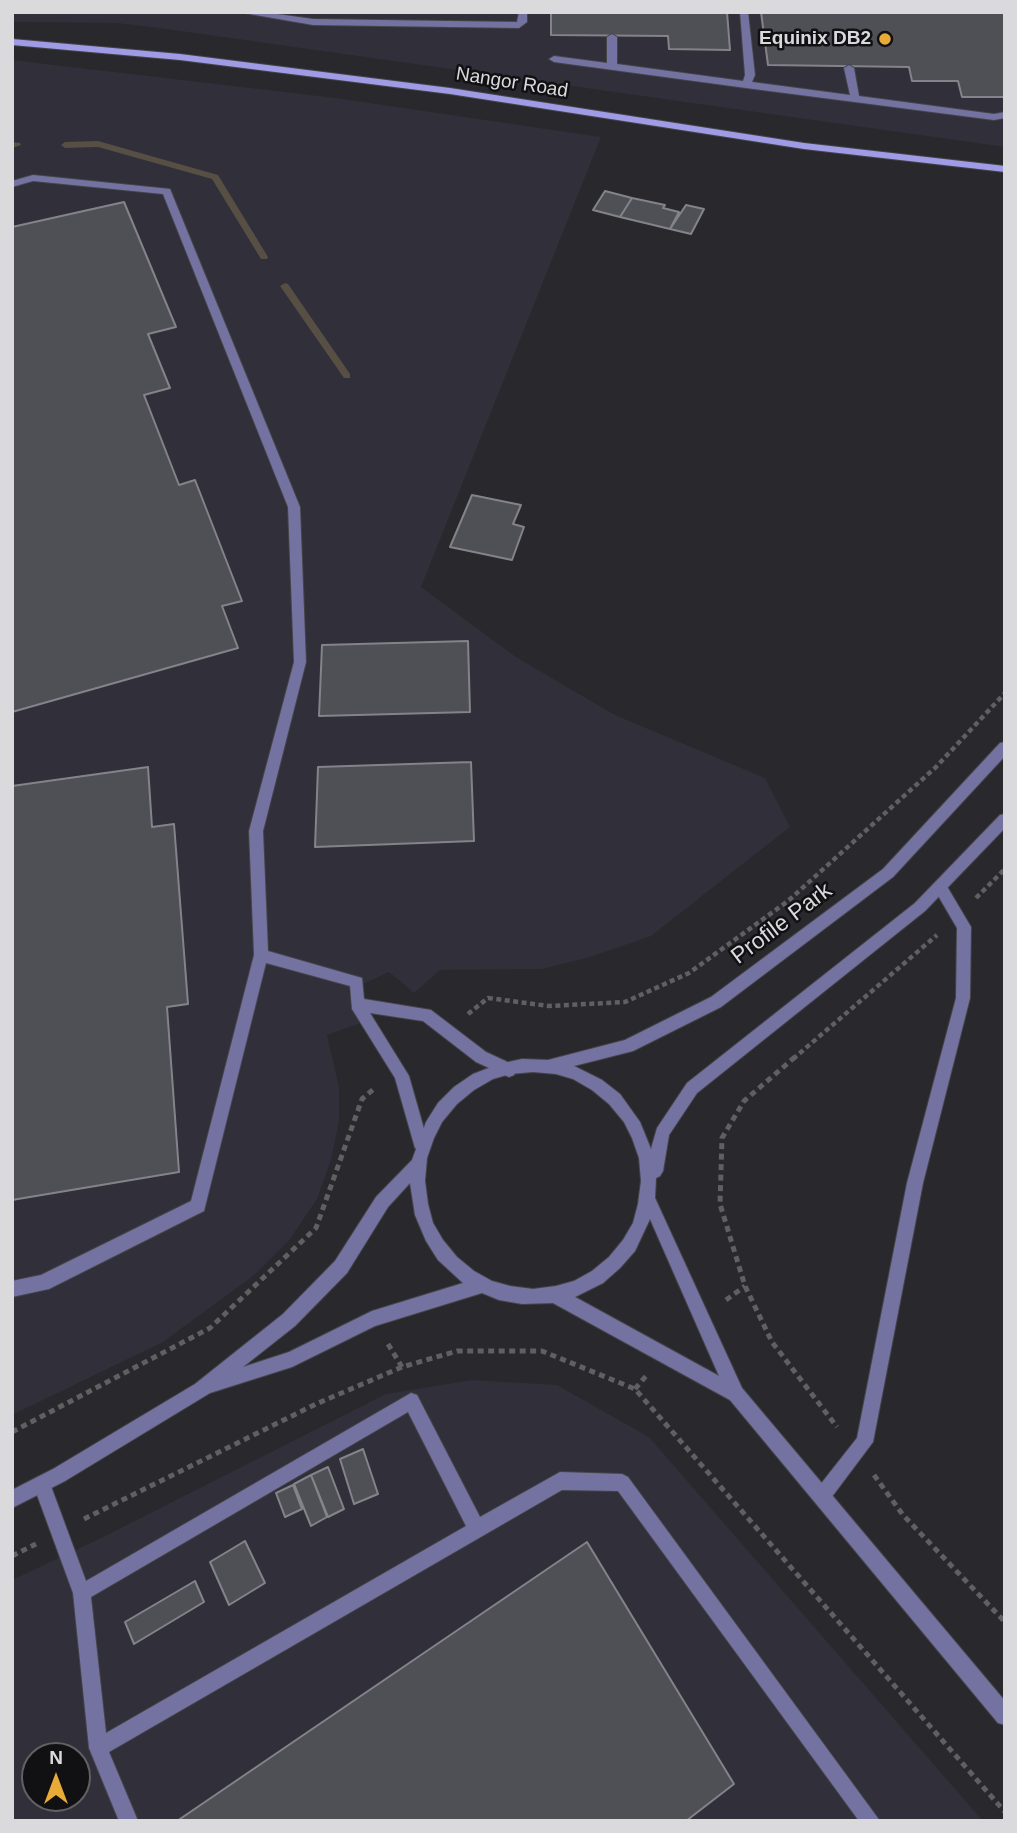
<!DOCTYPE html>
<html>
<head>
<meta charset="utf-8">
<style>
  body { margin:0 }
  #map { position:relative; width:1017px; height:1833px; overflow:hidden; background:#28282d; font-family:Helvetica,sans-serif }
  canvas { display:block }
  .frame { position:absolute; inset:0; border:14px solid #dadadd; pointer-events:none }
  .north { position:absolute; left:21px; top:1742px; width:70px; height:70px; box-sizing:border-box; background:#111113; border:2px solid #616164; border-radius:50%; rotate:0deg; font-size:19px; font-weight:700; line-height:28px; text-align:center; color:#dadadd }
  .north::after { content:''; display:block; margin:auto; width:24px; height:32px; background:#e9ab38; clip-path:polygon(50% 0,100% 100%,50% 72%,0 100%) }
</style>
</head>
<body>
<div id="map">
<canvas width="1017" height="1833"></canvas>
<div class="frame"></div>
<div class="north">N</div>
</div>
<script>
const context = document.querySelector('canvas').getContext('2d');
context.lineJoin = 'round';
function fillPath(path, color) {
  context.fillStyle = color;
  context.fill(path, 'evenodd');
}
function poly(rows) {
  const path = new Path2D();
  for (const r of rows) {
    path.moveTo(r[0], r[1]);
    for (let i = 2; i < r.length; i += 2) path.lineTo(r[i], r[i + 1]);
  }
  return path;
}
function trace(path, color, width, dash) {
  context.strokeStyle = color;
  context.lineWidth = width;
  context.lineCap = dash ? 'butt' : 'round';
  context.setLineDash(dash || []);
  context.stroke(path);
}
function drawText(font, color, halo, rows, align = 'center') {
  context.font = font + ' Helvetica,sans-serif';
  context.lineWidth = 5;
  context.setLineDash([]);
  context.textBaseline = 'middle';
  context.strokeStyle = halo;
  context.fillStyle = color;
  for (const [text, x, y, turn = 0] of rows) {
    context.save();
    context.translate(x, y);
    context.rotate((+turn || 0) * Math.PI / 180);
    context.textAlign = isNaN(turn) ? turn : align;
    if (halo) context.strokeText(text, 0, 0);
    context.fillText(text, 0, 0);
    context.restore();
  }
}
fillPath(poly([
  [12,12,1005,12,1005,147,159,28,116,23,12,22],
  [12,60,336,98,601,137,421,587,516,657,615,715,765,778,790,827,651,936,590,957,542,969,440,970,414,993,389,972,348,991,361,1023,327,1035,339,1087,339,1121,331,1160,317,1199,290,1239,253,1276,163,1342,12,1415],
  [472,1380,557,1385,649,1437,983,1821,12,1821,12,1580,99,1539,386,1394],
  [35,1756,77,1756,77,1798,35,1798]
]), '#302f3a');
fillPath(poly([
  [98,141,218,175,268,257,267,259,261,259,212,179,98,147,65,148,61,145,65,142,98,141],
  [12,142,20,143,21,145,12,148,12,142],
  [285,283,288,284,350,374,350,378,344,378,280,286,285,283]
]), '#574f44');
const building = poly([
  [551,12,727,12,730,50,669,49,668,36,551,35,551,12],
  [761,12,1005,12,1005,97,962,97,958,81,912,81,909,67,768,65,761,12],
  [605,191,632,198,620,217,593,210,605,191],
  [632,198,665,205,663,208,679,212,670,229,620,217,632,198],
  [124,202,176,327,148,334,170,388,144,395,179,485,195,480,242,601,222,606,238,648,12,712,12,227,124,202],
  [686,205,704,209,691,234,670,229,686,205],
  [472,495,521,505,513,524,524,527,512,560,450,547,472,495],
  [468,641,470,712,319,716,322,645,468,641],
  [471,762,474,841,315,847,318,767,471,762],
  [148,767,152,827,174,824,188,1004,167,1007,179,1172,12,1200,12,786,148,767],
  [363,1449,378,1494,354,1504,340,1459,363,1449],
  [328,1467,344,1509,328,1517,311,1475,328,1467],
  [311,1475,327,1517,311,1526,294,1484,311,1475],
  [293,1485,302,1509,285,1517,276,1493,293,1485],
  [245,1541,265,1583,229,1605,210,1562,245,1541],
  [587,1542,734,1784,686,1821,177,1821,587,1542],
  [195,1581,204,1602,134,1644,125,1622,195,1581]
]);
fillPath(building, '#4f5055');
trace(building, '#838389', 2);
const service = poly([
  [238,12,263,12,313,19,517,22,519,12,527,12,527,22,519,28,313,25,238,12],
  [740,12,748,12,755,75,752,82,850,95,844,68,849,65,854,68,859,96,994,114,1005,112,1005,118,994,120,746,88,554,62,549,59,554,56,607,63,607,37,612,34,617,37,617,64,743,81,745,75,740,12],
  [33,175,170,189,300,507,306,662,263,831,268,951,362,978,364,999,431,1010,486,1052,514,1065,516,1070,514,1075,509,1077,476,1062,423,1021,370,1013,409,1076,428,1143,425,1148,420,1150,415,1148,395,1078,352,1009,350,986,266,963,204,1211,49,1289,12,1297,12,1281,41,1275,191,1201,254,955,249,831,294,662,288,507,163,194,33,181,12,187,12,181,33,175],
  [940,881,945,883,971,927,970,998,923,1183,873,1442,828,1502,822,1505,816,1502,813,1496,816,1490,857,1438,907,1183,956,998,957,928,933,887,935,883,940,881],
  [411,1393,417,1395,480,1517,560,1472,622,1474,628,1477,880,1821,859,1821,618,1491,562,1490,109,1752,138,1821,119,1821,89,1748,73,1593,33,1484,36,1478,42,1475,48,1478,86,1581,411,1393],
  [408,1412,466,1526,106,1733,91,1597,408,1412]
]);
const minor = poly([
  [1005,742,1005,756,893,877,721,1007,633,1051,574,1066,602,1080,620,1094,640,1122,651,1149,657,1128,687,1083,915,903,1000,815,1005,814,1005,828,925,911,697,1093,669,1135,663,1171,660,1176,656,1178,655,1198,742,1388,1005,1701,1005,1725,998,1723,730,1400,553,1303,522,1304,499,1300,482,1293,375,1326,292,1367,210,1393,65,1481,12,1508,12,1490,53,1469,195,1384,283,1314,335,1261,376,1197,412,1160,426,1122,438,1103,454,1087,473,1074,499,1064,522,1059,548,1060,625,1040,711,997,883,869,1000,743,1005,742],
  [533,1072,556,1074,573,1079,592,1090,609,1104,624,1122,632,1138,639,1158,641,1181,638,1204,633,1223,623,1240,609,1257,592,1271,574,1281,556,1286,533,1289,510,1286,492,1281,474,1271,457,1257,443,1240,433,1223,428,1204,425,1181,427,1158,434,1138,442,1122,457,1104,474,1090,493,1079,510,1074,533,1072],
  [410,1183,415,1215,426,1241,438,1260,463,1283,372,1311,289,1352,243,1367,295,1326,347,1273,388,1207,410,1183],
  [650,1219,719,1376,575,1297,603,1283,620,1268,635,1251,650,1219]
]);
const secondary = poly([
  [12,39,180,54,450,88,804,143,1005,166,1005,172,804,149,450,94,180,60,12,45,12,39]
]);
trace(service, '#444449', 2);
trace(minor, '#444449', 2);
trace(secondary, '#444449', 2);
trace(poly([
  [976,898,1005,869],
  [468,1014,488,998,549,1006,625,1002,689,973,788,901,936,767,1005,693],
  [793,1059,937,935]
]), '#606064', 4.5, [5, 3.5]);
trace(poly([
  [795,1057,744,1101,722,1138,720,1204,745,1286,772,1342,837,1427],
  [726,1300,745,1286],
  [388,1344,402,1367],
  [635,1389,646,1376],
  [12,1432,210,1328,316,1228,362,1099,376,1087],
  [874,1475,903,1515,1005,1622],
  [84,1519,316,1404,402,1367,457,1351,542,1351,635,1389,1005,1812],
  [12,1556,36,1544]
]), '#606064', 5, [6, 4.5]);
fillPath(service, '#7472a0');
fillPath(minor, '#7472a0');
fillPath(secondary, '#9f9be4');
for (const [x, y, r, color] of [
  [885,39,7,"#e9ab38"]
]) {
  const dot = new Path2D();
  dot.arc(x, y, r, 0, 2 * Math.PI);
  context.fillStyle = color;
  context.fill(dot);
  trace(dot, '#111113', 2.5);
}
drawText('bold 19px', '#dadadd', '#111113', [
  ["Equinix DB2",871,39]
], 'right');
drawText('19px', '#dadadd', '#111113', [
  ["Nangor Road",512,83,9]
]);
drawText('23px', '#dadadd', '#111113', [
  ["Profile Park",782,924,-37]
]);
</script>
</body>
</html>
